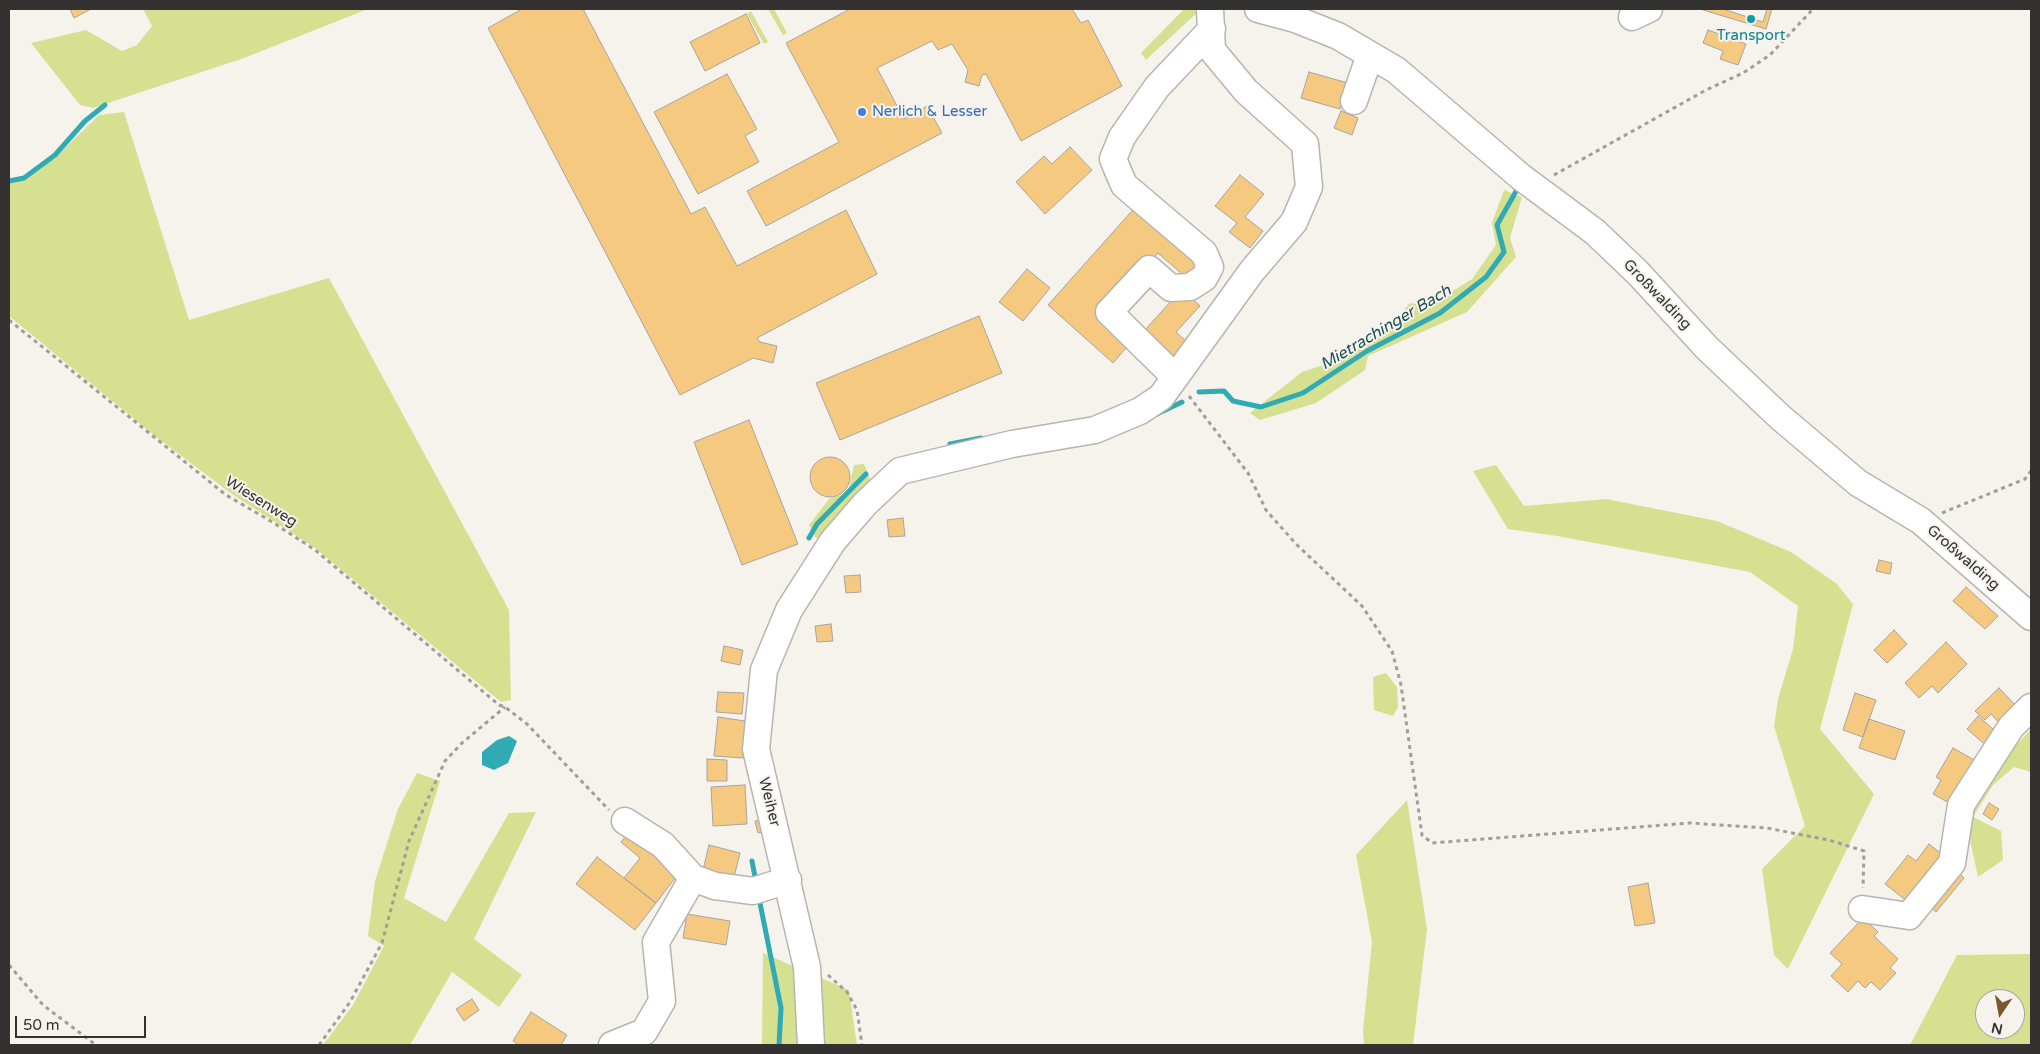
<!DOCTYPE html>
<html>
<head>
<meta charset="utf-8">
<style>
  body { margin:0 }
  #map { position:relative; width:2040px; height:1054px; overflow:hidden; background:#f6f3ed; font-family:"Varela Round",sans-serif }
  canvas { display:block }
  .frame { position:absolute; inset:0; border:10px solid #343230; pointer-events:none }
  .north { position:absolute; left:1975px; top:989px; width:50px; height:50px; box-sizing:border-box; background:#f6f3ed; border:1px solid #a8a6a1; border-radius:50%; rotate:192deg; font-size:14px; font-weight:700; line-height:20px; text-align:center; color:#343230 }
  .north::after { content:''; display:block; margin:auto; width:18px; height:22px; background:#7a572f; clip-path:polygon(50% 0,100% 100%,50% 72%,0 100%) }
  .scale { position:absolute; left:15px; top:1016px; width:131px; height:22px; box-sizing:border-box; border:2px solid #343230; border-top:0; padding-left:6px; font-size:15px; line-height:18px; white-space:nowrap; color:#343230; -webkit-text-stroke:4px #f6f3ed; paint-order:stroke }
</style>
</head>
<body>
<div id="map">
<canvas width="2040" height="1054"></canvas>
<div class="frame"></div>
<div class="north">N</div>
<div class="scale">50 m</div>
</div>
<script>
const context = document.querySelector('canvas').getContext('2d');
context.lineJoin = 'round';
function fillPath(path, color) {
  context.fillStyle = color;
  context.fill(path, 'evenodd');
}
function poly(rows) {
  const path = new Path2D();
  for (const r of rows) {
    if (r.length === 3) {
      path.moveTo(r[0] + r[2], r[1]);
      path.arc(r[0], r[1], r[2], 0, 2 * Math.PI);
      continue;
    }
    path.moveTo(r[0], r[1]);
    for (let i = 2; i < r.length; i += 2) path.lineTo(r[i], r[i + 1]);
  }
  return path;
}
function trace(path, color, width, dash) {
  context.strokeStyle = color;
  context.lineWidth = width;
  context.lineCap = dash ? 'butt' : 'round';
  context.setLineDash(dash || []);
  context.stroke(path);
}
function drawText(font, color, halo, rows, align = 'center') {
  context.font = font + ' "Varela Round",sans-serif';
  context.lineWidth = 4;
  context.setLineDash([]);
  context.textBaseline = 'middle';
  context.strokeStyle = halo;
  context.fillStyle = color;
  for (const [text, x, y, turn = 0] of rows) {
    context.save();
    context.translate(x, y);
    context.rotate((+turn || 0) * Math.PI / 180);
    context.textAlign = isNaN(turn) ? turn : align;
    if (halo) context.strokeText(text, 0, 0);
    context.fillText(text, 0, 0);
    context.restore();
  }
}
fillPath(poly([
  [143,9,368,9,244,58,93,108,80,105,31,43,86,30,122,51,137,45,152,26],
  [768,9,774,9,787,33,783,35],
  [1184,9,1201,9,1146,60,1141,53],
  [751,11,768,42,764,44,747,14],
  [124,112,189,320,329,278,509,610,511,700,501,702,315,548,229,492,155,436,9,316,9,183,27,179,58,155,99,115],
  [1504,190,1522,197,1510,238,1516,257,1467,312,1368,356,1365,370,1316,403,1260,420,1250,413,1302,372,1342,359,1351,343,1394,322,1410,303,1428,306,1472,279,1496,245,1492,223],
  [864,464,870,478,865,492,820,540,815,537,809,525,829,499,842,495,849,488,854,465],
  [1496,465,1524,506,1606,499,1717,521,1791,552,1837,584,1853,604,1820,729,1874,794,1788,969,1774,955,1762,869,1805,826,1774,726,1778,699,1793,649,1798,606,1750,572,1557,536,1508,529,1473,471],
  [1386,673,1397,687,1398,707,1393,716,1374,710,1373,677],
  [2031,729,2031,772,2014,767,1993,785,1973,817,2001,831,2003,860,1978,877,1966,821,2011,740,2016,745],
  [417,773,440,781,404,898,446,922,509,813,536,812,474,939,522,975,499,1007,452,972,410,1045,323,1045,353,1005,384,946,368,936,375,881,398,809],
  [1407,800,1427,929,1413,1045,1364,1045,1363,1030,1372,942,1356,855],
  [763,953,849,990,857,1045,762,1045],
  [2031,954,2031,1045,1910,1045,1957,955],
  [1985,999,2015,999,2015,1029,1985,1029]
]), '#d6e091');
fillPath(poly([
  [509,736,517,741,508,763,494,770,482,765,482,752,497,740]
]), '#31abb3');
trace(poly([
  [9,181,24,178,55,155,85,121,105,105],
  [1199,392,1224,391,1233,401,1261,407,1303,393,1367,351,1440,313,1486,277,1504,252,1497,225,1519,186],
  [1157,414,1182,402],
  [950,444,981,438],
  [809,538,817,524,866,474],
  [752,861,756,882],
  [759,898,781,1008,779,1045]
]), '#31abb3', 5);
const building = poly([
  [70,9,91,9,74,18,70,9],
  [522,9,583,9,691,214,705,207,737,266,846,210,877,274,757,338,760,342,777,346,773,363,753,358,680,395,488,28,522,9],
  [850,9,1072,9,1081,23,1088,20,1122,86,1021,141,986,74,982,75,979,86,965,82,968,70,952,44,938,50,932,41,877,68,904,119,927,106,942,133,766,226,747,191,839,142,786,43,850,9],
  [1700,9,1772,9,1766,29,1700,9],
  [1723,9,1767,9,1763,22,1723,9],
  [746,14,760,43,705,71,690,42,746,14],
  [1708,30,1746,44,1738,65,1720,59,1723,51,1703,43,1708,30],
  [1309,72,1348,83,1340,109,1301,98,1309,72],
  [727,74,757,129,745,136,759,162,698,194,654,112,727,74],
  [1341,111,1358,118,1352,135,1334,128,1341,111],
  [1070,147,1092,170,1045,214,1016,182,1044,156,1052,164,1070,147],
  [1240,175,1264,194,1245,217,1263,231,1250,248,1229,232,1237,223,1215,206,1240,175],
  [1139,203,1206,263,1190,281,1158,253,1104,313,1133,340,1113,363,1048,305,1139,203],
  [1027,269,1050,288,1023,321,999,302,1027,269],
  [1182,289,1200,306,1176,332,1187,342,1173,357,1144,331,1182,289],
  [979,316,1002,373,840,440,816,383,979,316],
  [749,420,798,544,742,565,694,442,749,420],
  [830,477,20],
  [903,518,905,536,889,537,887,520,903,518],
  [1879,560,1892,563,1890,574,1876,571,1879,560],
  [860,575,861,592,846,593,844,576,860,575],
  [1966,587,1998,616,1985,629,1953,601,1966,587],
  [831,624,833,641,817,642,815,626,831,624],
  [1894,630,1907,644,1887,663,1874,650,1894,630],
  [1946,642,1967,664,1938,693,1932,686,1919,698,1905,683,1946,642],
  [724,646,743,650,740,665,721,661,724,646],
  [1999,688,2018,708,2001,725,1991,714,1985,720,1975,711,1999,688],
  [718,692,744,693,742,714,716,712,718,692],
  [1855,693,1876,700,1863,737,1843,730,1855,693],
  [1978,716,2001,736,1990,749,1967,729,1978,716],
  [718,717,745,721,743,758,714,756,718,717],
  [1869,719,1905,731,1895,760,1859,748,1869,719],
  [1953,748,1976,761,1951,804,1933,794,1941,780,1936,777,1953,748],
  [707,759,727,760,727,781,707,781,707,759],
  [745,785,747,824,713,826,711,787,745,785],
  [1989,803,1999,809,1992,820,1983,814,1989,803],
  [766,819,769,830,758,833,755,821,766,819],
  [629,832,679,873,656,903,624,878,640,858,621,842,629,832],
  [1929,844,1948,859,1912,905,1885,884,1908,855,1916,861,1929,844],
  [709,845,740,853,734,877,703,870,709,845],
  [597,857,656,903,635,930,576,884,597,857],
  [1953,869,1964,878,1936,912,1925,903,1953,869],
  [1648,883,1655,923,1635,926,1628,887,1648,883],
  [687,914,730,921,726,945,683,938,687,914],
  [1863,918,1878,932,1874,936,1898,959,1890,968,1896,973,1880,990,1871,982,1865,988,1858,981,1848,992,1831,976,1842,964,1830,953,1863,918],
  [472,999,479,1010,464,1021,456,1009,472,999],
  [531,1012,567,1035,561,1045,519,1045,513,1041,531,1012]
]);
fillPath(building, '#f6c981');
trace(building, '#a7a39e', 1);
const minor = poly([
  [1258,9,1295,19,1338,36,1396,70,1521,177,1595,232,1638,273,1707,348,1780,417,1858,483,1921,521,2031,617],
  [1632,17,1649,9],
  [1354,101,1370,55],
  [1175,377,1109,312,1149,269,1171,288,1190,287,1204,278,1210,267,1204,253,1124,185,1113,159,1122,137,1157,87,1212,29],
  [625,821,663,845,693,878,715,886,753,891,788,880],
  [1862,909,1909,916,1952,863,1961,805,2011,727,2031,707],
  [612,1045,644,1032,662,1001,656,942,693,878],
  [811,1045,807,967,756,749,764,670,789,610,833,541,865,504,900,471,1012,444,1095,430,1140,411,1161,397,1252,271,1294,222,1309,187,1305,144,1246,91,1212,50,1210,9]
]);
trace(minor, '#b8b4af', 29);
trace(poly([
  [1554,175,1706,90,1743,73,1770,55,1813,9],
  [9,320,226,495,269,520,315,550,499,705,505,707,527,724,609,810],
  [1189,396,1248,473,1266,510,1296,544,1362,606,1392,651,1401,685,1422,835,1432,843,1690,823,1767,828,1829,840,1864,851,1863,888],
  [1942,513,2025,479,2031,471],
  [9,965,43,1005,96,1045],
  [828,975,847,992,857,1010,862,1045],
  [319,1045,350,1002,382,943,409,841,445,761,462,743,505,707]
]), '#a09e99', 3, [4, 4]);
trace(minor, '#fff', 26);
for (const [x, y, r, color] of [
  [1751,19,5,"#0f9aa8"],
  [862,112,5,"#3f7fe0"]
]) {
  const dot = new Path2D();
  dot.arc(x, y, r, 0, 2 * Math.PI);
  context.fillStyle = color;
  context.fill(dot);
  trace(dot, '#f6f3ed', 2);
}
drawText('15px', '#0d838f', '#f6f3ed', [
  ["Transport",1751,36]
]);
drawText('15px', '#366cbe', '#f6f3ed', [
  ["Nerlich & Lesser",872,112]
], 'left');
drawText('15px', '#343230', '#f6f3ed', [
  ["Großwalding",1657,295,46],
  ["Wiesenweg",261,502,32],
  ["Großwalding",1963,558,41],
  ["Weiher",769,802,76]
]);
drawText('italic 16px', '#1b4e51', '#f6f3ed', [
  ["Mietrachinger Bach",1386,328,-31]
]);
</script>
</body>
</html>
